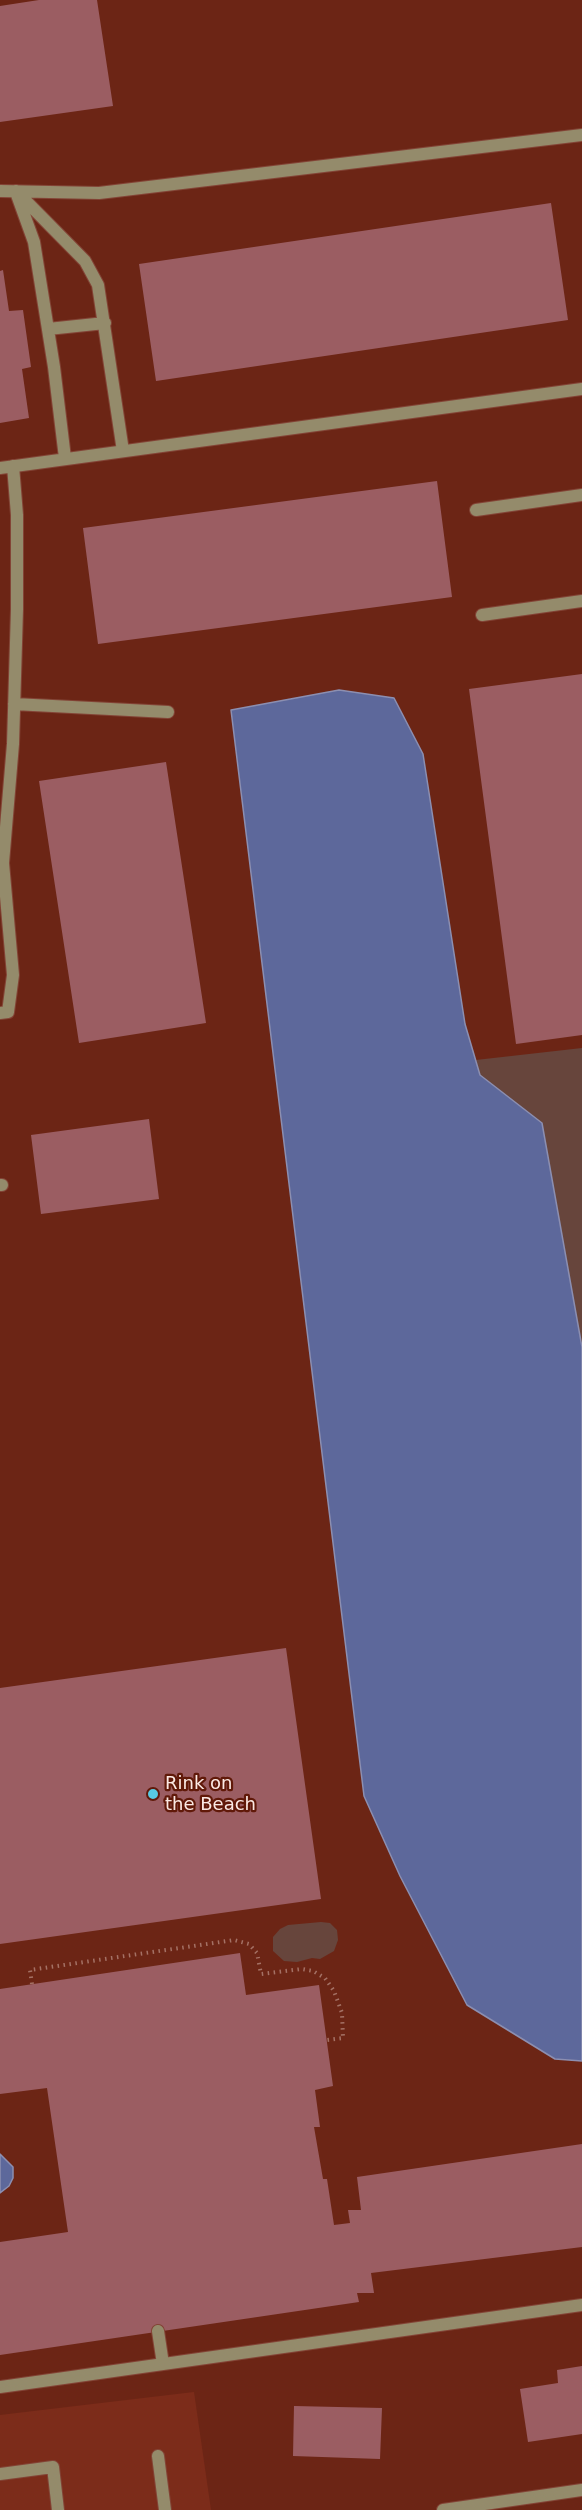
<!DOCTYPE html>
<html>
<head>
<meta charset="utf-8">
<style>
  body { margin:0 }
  canvas { display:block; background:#6c2515 }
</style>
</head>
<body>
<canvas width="582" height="2510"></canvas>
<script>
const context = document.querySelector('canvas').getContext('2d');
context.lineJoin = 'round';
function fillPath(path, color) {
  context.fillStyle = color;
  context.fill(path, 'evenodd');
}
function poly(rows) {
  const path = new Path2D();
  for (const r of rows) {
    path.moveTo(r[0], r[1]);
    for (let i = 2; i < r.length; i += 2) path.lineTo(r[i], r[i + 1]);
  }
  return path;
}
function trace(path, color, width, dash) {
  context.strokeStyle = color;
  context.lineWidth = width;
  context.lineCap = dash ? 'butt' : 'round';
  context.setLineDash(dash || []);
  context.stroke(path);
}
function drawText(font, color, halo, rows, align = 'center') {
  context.font = font + ' "DejaVu Sans",sans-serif';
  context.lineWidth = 4.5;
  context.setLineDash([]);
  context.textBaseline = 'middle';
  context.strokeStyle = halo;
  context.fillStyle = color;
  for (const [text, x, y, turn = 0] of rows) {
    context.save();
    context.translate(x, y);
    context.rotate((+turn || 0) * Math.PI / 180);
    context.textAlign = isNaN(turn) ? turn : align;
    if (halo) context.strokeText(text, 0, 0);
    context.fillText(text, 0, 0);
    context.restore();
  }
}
fillPath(poly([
  [194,2392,211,2510,0,2510,0,2415]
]), '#7c2c1a');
fillPath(poly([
  [582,1048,582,1347,542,1123,480,1075,476,1060],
  [321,1922,330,1923,337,1930,338,1940,334,1951,320,1959,312,1958,297,1962,284,1961,273,1951,273,1937,280,1929,288,1925]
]), '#67453c');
const water = poly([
  [339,690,394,698,423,754,465,1024,480,1075,542,1123,582,1347,582,2061,555,2059,467,2005,400,1876,364,1796,231,710,339,690],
  [0,2154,13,2167,13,2178,9,2186,0,2193,0,2154]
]);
fillPath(water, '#5d689b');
trace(water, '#8c8fb1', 1.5);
fillPath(poly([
  [39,0,97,0,113,106,0,122,0,6],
  [551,203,568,320,156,381,139,264],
  [3,270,9,311,23,310,31,367,22,369,29,418,0,423,0,271],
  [437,481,452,597,98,644,83,528],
  [582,674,582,1035,516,1044,469,689],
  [166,762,206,1023,79,1043,39,781],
  [149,1119,159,1199,41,1214,31,1135],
  [286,1648,321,1899,0,1944,0,1688],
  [240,1953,246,1995,319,1985,333,2086,315,2090,320,2127,314,2127,323,2179,327,2179,334,2225,350,2223,348,2210,361,2210,357,2177,582,2144,582,2247,371,2273,374,2293,357,2293,359,2302,0,2355,0,2242,68,2232,47,2088,0,2094,0,1989],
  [582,2366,582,2434,528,2442,520,2389,558,2383,557,2370],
  [294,2406,382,2408,380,2459,293,2456]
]), '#9b5d62');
const lane = poly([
  [0,191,99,193,582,135],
  [16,191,85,261,98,285,123,451],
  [17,195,34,242,54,367,65,458],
  [48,329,105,323],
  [0,468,582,389],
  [476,510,582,495],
  [482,615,582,601],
  [14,704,168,712],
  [0,1013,8,1012,13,975,3,863,13,744,17,609,17,515,13,466],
  [0,1185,2,1185],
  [158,2331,163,2364],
  [0,2387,582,2305],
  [158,2456,165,2510],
  [0,2474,53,2467,58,2510],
  [443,2510,582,2490]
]);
trace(lane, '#834436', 14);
trace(poly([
  [32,1984,30,1970,234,1940,249,1944,257,1953,261,1974,302,1969,313,1971,325,1978,334,1991,342,2013,343,2038,327,2040]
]), '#a47165', 4, [1.5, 4.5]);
trace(lane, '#948b6b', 12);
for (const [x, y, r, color] of [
  [153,1794,6,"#57c9e2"]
]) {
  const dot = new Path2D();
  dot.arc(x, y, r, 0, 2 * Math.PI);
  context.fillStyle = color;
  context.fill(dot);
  trace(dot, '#601909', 2);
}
drawText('18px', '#fbe9e4', '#601909', [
  ["Rink on",165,1784],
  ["the Beach",165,1805]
], 'left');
</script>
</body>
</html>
